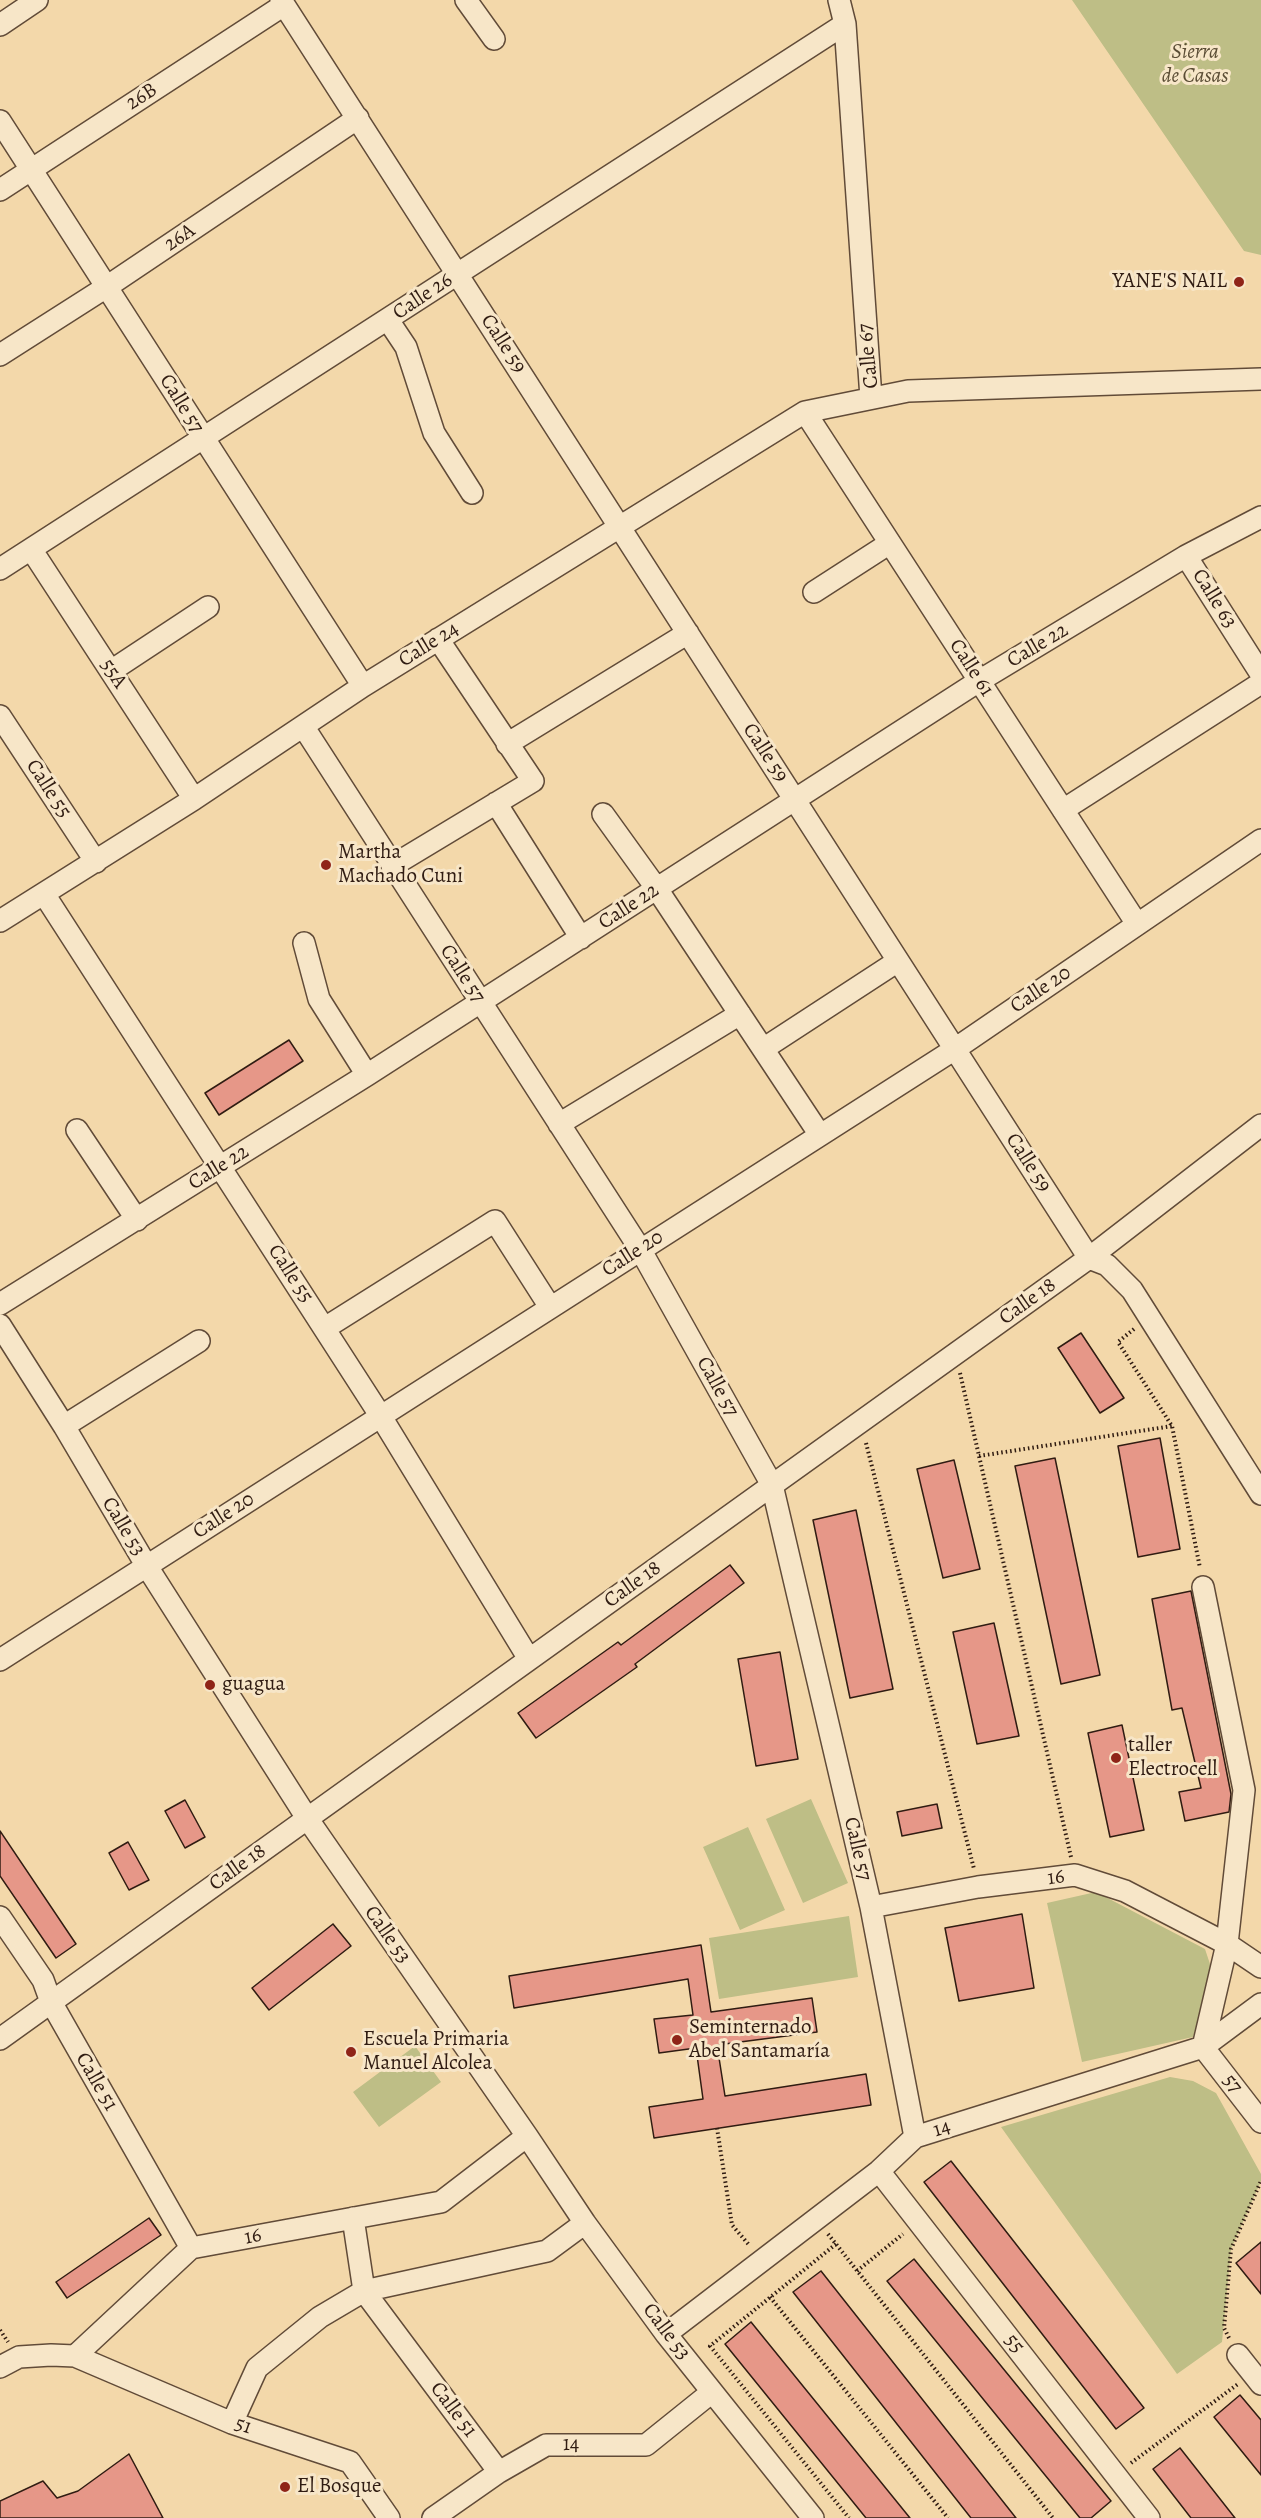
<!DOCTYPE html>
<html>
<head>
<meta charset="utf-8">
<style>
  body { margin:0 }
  canvas { display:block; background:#f3d8aa }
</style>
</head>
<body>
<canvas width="1261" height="2518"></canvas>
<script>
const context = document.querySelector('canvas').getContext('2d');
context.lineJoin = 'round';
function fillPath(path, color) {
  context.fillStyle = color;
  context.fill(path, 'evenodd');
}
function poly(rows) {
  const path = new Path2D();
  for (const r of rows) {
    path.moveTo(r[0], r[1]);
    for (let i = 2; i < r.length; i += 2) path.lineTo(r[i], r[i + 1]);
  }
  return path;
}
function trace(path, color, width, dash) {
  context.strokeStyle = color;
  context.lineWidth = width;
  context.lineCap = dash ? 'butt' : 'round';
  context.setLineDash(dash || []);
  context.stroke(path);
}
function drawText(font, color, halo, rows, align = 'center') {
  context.font = font + ' Alegreya,serif';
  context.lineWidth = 6;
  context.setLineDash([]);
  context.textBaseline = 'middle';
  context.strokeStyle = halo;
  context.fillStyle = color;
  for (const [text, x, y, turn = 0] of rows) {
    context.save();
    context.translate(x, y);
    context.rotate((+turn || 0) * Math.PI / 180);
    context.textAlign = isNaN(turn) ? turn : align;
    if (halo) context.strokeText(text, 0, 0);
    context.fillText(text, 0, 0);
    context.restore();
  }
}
fillPath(poly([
  [1072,0,1261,0,1261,255,1244,251],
  [811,1799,848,1883,803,1903,766,1819],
  [748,1827,785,1910,740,1930,703,1847],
  [1096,1892,1205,1949,1213,1973,1193,2037,1082,2062,1047,1903],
  [849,1916,858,1977,719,1999,709,1938],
  [415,2046,441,2082,379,2127,353,2092],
  [1170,2077,1193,2081,1216,2093,1261,2174,1261,2181,1231,2249,1222,2342,1177,2374,1001,2127]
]), '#bebe86');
const building = poly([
  [289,1040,303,1061,219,1115,205,1093,289,1040],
  [1081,1333,1124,1398,1100,1413,1058,1348,1081,1333],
  [1160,1438,1180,1549,1138,1557,1118,1446,1160,1438],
  [1055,1458,1100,1675,1061,1684,1015,1466,1055,1458],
  [954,1460,980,1569,943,1578,917,1469,954,1460],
  [856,1510,893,1689,850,1698,813,1520,856,1510],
  [730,1565,744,1583,635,1664,637,1667,536,1738,518,1713,618,1642,621,1645,730,1565],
  [1191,1591,1231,1794,1229,1812,1185,1821,1179,1792,1201,1788,1182,1708,1172,1710,1152,1599,1191,1591],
  [994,1623,1019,1736,977,1744,953,1632,994,1623],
  [780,1652,798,1759,756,1766,738,1659,780,1652],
  [1122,1725,1144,1830,1110,1837,1088,1733,1122,1725],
  [185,1800,205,1837,185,1848,165,1811,185,1800],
  [937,1804,942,1828,902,1836,897,1812,937,1804],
  [0,1831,76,1944,56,1958,0,1876,0,1831],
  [128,1842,149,1880,129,1890,109,1853,128,1842],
  [1022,1914,1034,1988,959,2001,945,1928,1022,1914],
  [333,1924,351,1946,269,2010,252,1988,333,1924],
  [701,1945,711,2012,812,1998,817,2032,717,2045,725,2096,866,2074,871,2105,654,2138,649,2107,703,2099,696,2048,659,2053,654,2019,693,2015,688,1979,514,2008,509,1976,701,1945],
  [951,2161,1144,2408,1116,2429,924,2182,951,2161],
  [149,2218,161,2235,67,2298,56,2282,149,2218],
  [1261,2242,1261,2294,1236,2263,1261,2242],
  [914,2259,1111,2501,1091,2518,1080,2518,887,2281,914,2259],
  [821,2271,1016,2518,971,2518,793,2292,821,2271],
  [751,2322,910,2518,866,2518,725,2344,751,2322],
  [1240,2395,1261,2420,1261,2475,1214,2417,1240,2395],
  [1180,2448,1235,2518,1191,2518,1153,2469,1180,2448],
  [129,2454,163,2518,0,2518,0,2501,43,2481,57,2498,78,2491,129,2454]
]);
fillPath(building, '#e69788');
trace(building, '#301c12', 1.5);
const minor = poly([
  [281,0,1089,1258,1107,1265,1132,1290,1261,1494],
  [466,0,494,39],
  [839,0,845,24,871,398],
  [0,25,37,0],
  [0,121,363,686],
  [0,190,284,5],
  [388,320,406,347,434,433,472,493],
  [0,355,108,286,358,118],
  [805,412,1137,924],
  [31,549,194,799],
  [1186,556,1261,674],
  [0,569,845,24],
  [814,592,890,543],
  [111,671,208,607],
  [0,716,96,862],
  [303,726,640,1249,772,1485,871,1907,915,2137],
  [507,744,688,633],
  [496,803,581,938],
  [1063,810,1261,683],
  [603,814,657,889,820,1135],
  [392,866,533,781,438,639],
  [44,894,380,1415,529,1659],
  [0,921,194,799,363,686,805,412,908,391,1261,379],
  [304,943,319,999,367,1075],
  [763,1049,898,961],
  [559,1124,740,1014],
  [77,1130,137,1220],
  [0,1304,367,1075,979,681,1186,556,1261,517],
  [0,1325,64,1426,146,1565,307,1818,527,2136,585,2223,666,2334,813,2518],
  [325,1328,495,1221,550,1307],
  [64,1426,199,1341],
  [0,1660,955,1049,1261,840],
  [871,1907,978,1887,1075,1875,1125,1891,1227,1944,1261,1967],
  [0,1917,43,1980,51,2002,191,2248],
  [0,2039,1089,1258,1261,1125],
  [1203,2047,1227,1944,1244,1790,1203,1587],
  [1203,2047,1261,2122],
  [879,2171,1149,2518],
  [353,2218,364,2291,499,2472],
  [666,2334,879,2171,915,2137,1203,2047,1261,2004],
  [1238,2355,1261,2384],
  [75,2356,191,2248,441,2202,527,2136],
  [0,2367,19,2357,51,2355,75,2356,232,2423,350,2462,389,2518],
  [232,2423,257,2368,320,2317,364,2291,547,2251,585,2223],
  [433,2518,499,2472,546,2445,646,2445,712,2392]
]);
trace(minor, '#614b38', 24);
trace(poly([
  [1134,1329,1118,1342,1172,1426,1200,1568],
  [960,1373,1071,1857],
  [866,1443,974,1869],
  [979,1456,1172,1426],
  [717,2128,732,2225,750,2246],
  [828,2234,1053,2518],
  [836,2244,710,2346,849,2518],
  [857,2271,903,2234],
  [770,2297,948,2518],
  [0,2330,8,2342],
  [1229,2338,1224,2328,1231,2249,1261,2181],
  [1131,2463,1238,2384]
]), '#301c12', 4, [1.5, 3]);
trace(minor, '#f7e6c8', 21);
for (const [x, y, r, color] of [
  [1239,282,6,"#8f2418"],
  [326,865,6,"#8f2418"],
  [210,1685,6,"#8f2418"],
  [1116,1758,6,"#8f2418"],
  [677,2040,6,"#8f2418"],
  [351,2052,6,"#8f2418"],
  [285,2487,6,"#8f2418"]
]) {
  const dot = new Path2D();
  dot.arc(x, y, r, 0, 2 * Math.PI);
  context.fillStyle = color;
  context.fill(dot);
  trace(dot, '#f7e6c8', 2);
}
drawText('italic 21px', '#5b4d35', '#f7e6c8', [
  ["Sierra",1195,53],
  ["de Casas",1195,77]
]);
drawText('21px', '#301c12', '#f7e6c8', [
  ["26B",142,97,-33],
  ["26A",180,238,-34],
  ["Calle 26",423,297,-34],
  ["Calle 59",503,344,57],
  ["Calle 67",869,356,-96],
  ["Calle 57",181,404,58],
  ["Calle 63",1214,599,58],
  ["Calle 24",429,645,-32],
  ["Calle 22",1038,646,-31],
  ["Calle 61",971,668,57],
  ["55A",113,674,57],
  ["Calle 59",765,753,57],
  ["Calle 55",48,789,57],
  ["Calle 22",629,907,-33],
  ["Calle 57",462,974,57],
  ["Calle 20",1041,990,-34],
  ["Calle 59",1028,1163,57],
  ["Calle 22",219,1168,-32],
  ["Calle 20",633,1254,-33],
  ["Calle 55",290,1274,57],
  ["Calle 18",1028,1302,-36],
  ["Calle 57",717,1387,61],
  ["Calle 20",224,1516,-33],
  ["Calle 53",123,1527,59],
  ["Calle 18",633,1585,-36],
  ["Calle 57",857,1849,77],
  ["Calle 18",238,1868,-36],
  ["16",1056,1878,-7],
  ["Calle 53",387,1935,55],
  ["Calle 51",96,2082,60],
  ["57",1232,2084,52],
  ["14",942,2129,-17],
  ["16",253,2237,-11],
  ["Calle 53",666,2332,53],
  ["55",1014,2344,52],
  ["Calle 51",453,2410,53],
  ["51",243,2426,19],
  ["14",571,2445]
]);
drawText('21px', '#301c12', '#f7e6c8', [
  ["YANE'S NAIL",1227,282,"right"],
  ["Martha",338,853],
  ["Machado Cuni",338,877],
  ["guagua",222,1685],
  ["taller",1128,1746],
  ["Electrocell",1128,1770],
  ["Seminternado",689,2028],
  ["Abel Santamaría",689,2052],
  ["Escuela Primaria",363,2040],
  ["Manuel Alcolea",363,2064],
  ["El Bosque",297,2487]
], 'left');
</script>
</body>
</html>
